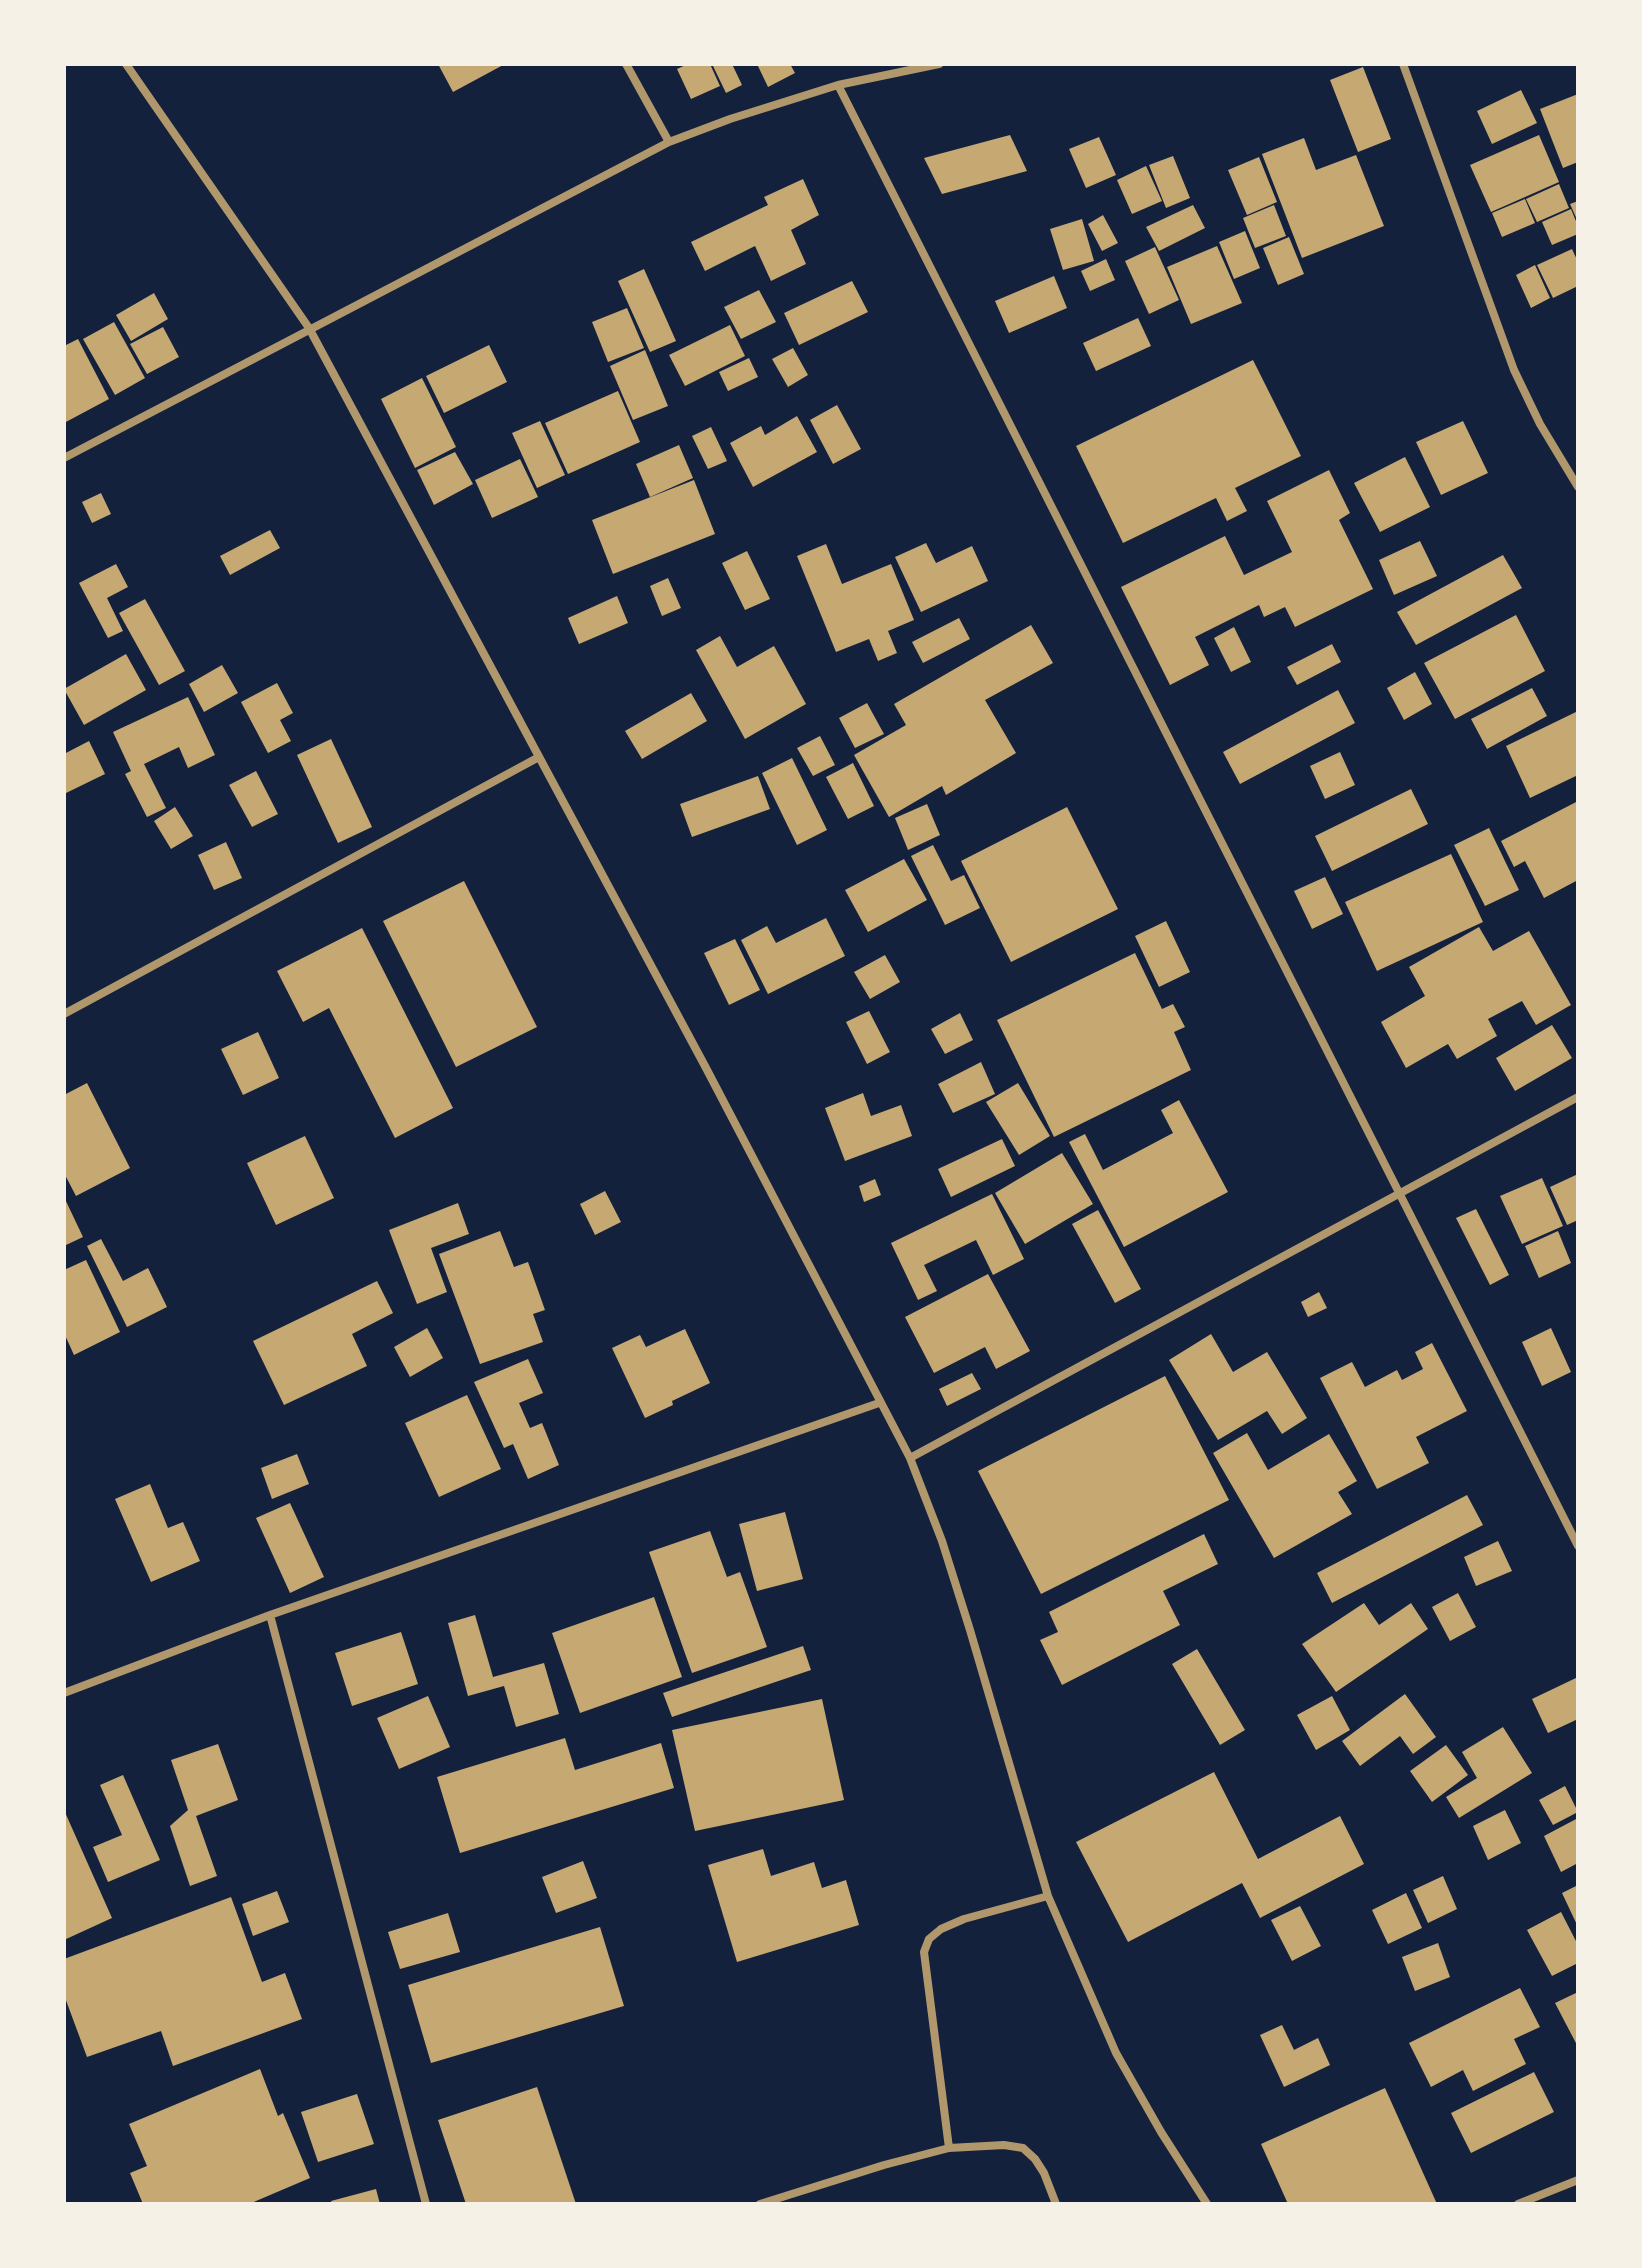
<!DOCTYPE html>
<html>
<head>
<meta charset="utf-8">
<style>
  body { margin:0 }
  #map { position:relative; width:1642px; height:2268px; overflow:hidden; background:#14213d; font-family:"Roboto Serif",serif }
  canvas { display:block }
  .frame { position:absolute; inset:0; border:66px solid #f6f1e7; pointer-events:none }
</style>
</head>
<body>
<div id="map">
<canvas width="1642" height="2268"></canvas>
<div class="frame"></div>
</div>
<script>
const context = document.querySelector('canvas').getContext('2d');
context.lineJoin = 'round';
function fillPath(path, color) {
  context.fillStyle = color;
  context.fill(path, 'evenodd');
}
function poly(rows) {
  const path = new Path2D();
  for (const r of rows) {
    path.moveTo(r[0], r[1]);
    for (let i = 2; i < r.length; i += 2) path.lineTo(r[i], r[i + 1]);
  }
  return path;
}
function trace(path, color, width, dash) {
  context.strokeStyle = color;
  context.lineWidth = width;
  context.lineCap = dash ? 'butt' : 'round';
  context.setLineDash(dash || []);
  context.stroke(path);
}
fillPath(poly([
  [438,64,505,64,453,92],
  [688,64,710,64,720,86,691,99,677,69],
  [717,64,732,64,742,85,726,93,713,66],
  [757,64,790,64,795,73,768,87],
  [1363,67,1391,139,1358,152,1330,80],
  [1521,90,1537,123,1492,144,1477,111],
  [1578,94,1578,162,1563,168,1540,109],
  [1010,135,1027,171,942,194,924,158],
  [1539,135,1559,182,1491,212,1470,165],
  [1099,137,1116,175,1086,188,1069,149],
  [1304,138,1316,170,1356,155,1384,226,1302,258,1262,154],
  [1173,156,1190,198,1166,208,1149,165],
  [1259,157,1277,202,1247,215,1228,170],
  [1146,166,1162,201,1132,214,1117,180],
  [803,179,819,215,791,230,806,264,771,281,755,246,705,271,691,242,768,205,764,197],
  [1559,184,1569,208,1537,222,1526,199],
  [1525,199,1535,223,1502,237,1492,213],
  [1578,201,1578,222,1570,204],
  [1193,205,1205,228,1159,251,1146,227],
  [1274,205,1286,236,1255,248,1243,218],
  [1571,209,1578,226,1578,234,1552,245,1542,222],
  [1103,215,1118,243,1102,251,1088,224],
  [1082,219,1094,261,1063,270,1050,229],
  [1245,231,1260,268,1234,279,1219,242],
  [1289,237,1304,274,1278,285,1263,248],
  [1217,246,1242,303,1191,324,1167,267],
  [1155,247,1179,300,1149,314,1125,261],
  [1572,249,1578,262,1578,286,1553,298,1537,265],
  [1106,259,1115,280,1090,291,1081,271],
  [1535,265,1550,298,1531,308,1516,275],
  [644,269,676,341,650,352,618,281],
  [1054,276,1067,308,1009,333,995,301],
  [852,281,868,312,799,345,784,313],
  [759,290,776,322,741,339,724,307],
  [154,293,168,319,131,341,116,315],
  [627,308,644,348,608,362,592,322],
  [1138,318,1151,346,1096,371,1083,343],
  [114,322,145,378,115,395,83,339],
  [730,325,745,356,685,386,669,355],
  [163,327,179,357,147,374,130,344],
  [78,339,109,399,64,423,64,346],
  [489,345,507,382,444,413,426,376],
  [793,348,808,375,788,387,772,359],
  [645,350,668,406,633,420,610,366],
  [749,358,758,377,728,391,719,372],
  [1253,360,1301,456,1235,488,1247,511,1227,521,1216,498,1123,543,1076,446],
  [422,378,456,447,415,468,381,399],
  [618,391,640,442,568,474,545,423],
  [837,405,861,449,833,464,810,420],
  [797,416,817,452,753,487,730,443,761,426,765,435],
  [540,421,565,475,537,488,512,433],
  [1463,421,1488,473,1441,495,1416,442],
  [711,427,727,461,708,469,692,436],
  [679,445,693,478,650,497,636,464],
  [455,452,473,484,434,505,417,470],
  [1405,457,1430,507,1380,532,1354,483],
  [520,459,538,497,492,518,475,480],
  [1329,470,1350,513,1339,520,1373,589,1295,627,1285,607,1264,617,1259,605,1195,637,1209,665,1170,685,1121,587,1225,536,1244,575,1292,552,1267,501],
  [694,480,715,534,613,574,592,520],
  [101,493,111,514,92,523,82,502],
  [270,530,280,548,230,575,220,556],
  [1420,541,1437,576,1394,595,1379,560],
  [926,543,936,563,972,546,988,581,921,612,895,557],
  [826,544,842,584,891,564,914,620,888,631,897,653,878,661,869,639,836,652,797,556],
  [747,551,770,599,745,610,722,563],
  [1503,555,1522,588,1416,645,1397,612],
  [116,564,128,587,107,598,123,631,108,638,79,583],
  [668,578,681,608,662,616,650,586],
  [617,596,628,623,579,644,568,618],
  [145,599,185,671,159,685,119,613],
  [1516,615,1545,671,1455,719,1424,663],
  [959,618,970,639,923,663,912,642],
  [1031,625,1053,663,985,700,1016,753,946,795,942,786,889,817,854,755,906,725,894,704],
  [1234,627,1251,662,1231,672,1214,638],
  [720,636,737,667,774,646,806,704,745,739,696,650],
  [1332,644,1341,662,1297,685,1287,667],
  [126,654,146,690,84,725,64,689],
  [222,665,238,693,204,712,189,684],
  [1415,672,1432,704,1404,720,1387,688],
  [277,683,293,713,280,720,291,741,268,753,241,702],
  [1532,688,1547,716,1487,749,1471,719],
  [1338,690,1355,723,1240,784,1223,752],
  [691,693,707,721,642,759,625,731],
  [188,697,215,755,188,768,179,747,144,764,166,808,147,817,125,774,131,771,113,732],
  [867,703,884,734,855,748,839,718],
  [1578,711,1578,775,1530,798,1506,746],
  [820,736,835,765,813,776,797,748],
  [331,739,372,827,338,843,297,755],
  [89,741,105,774,64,794,64,754],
  [1340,752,1355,785,1325,799,1310,766],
  [792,758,827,830,797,845,762,773],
  [853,763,874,806,848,819,826,777],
  [256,771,278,814,252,827,229,785],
  [758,776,770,809,692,837,680,804],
  [1411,789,1428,824,1332,871,1315,836],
  [1578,801,1578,880,1544,898,1525,861,1514,867,1501,841],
  [927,804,940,835,908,850,895,818],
  [175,807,193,836,171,849,154,821],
  [1067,807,1118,909,1011,962,961,861],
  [1489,828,1519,890,1485,906,1454,845],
  [226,842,242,878,214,890,198,855],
  [933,845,951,881,964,875,980,908,945,925,911,856],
  [1451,854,1483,922,1377,971,1345,902],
  [904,859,927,900,868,932,845,890],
  [1325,877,1343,914,1312,929,1294,891],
  [464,881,537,1027,456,1067,383,921],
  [826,918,845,956,768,994,741,940,767,926,776,943],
  [1166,921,1190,972,1159,987,1135,936],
  [1479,927,1493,951,1529,931,1571,1005,1536,1025,1522,1001,1488,1019,1497,1036,1457,1059,1448,1044,1406,1068,1381,1022,1425,996,1409,967],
  [362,928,453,1108,395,1138,329,1008,303,1022,277,971],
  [735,939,760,990,729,1005,704,953],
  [1135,953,1162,1009,1173,1004,1185,1027,1174,1032,1191,1070,1054,1137,997,1020],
  [885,955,900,982,870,999,854,972],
  [869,1011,890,1052,867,1064,846,1022],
  [960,1013,973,1040,945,1054,931,1029],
  [1552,1025,1572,1058,1515,1091,1496,1058],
  [258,1032,279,1078,243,1095,221,1049],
  [981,1062,995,1094,953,1113,938,1084],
  [87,1083,130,1168,76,1196,64,1173,64,1095],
  [1018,1083,1050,1136,1019,1155,986,1102],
  [863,1093,871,1116,901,1105,912,1136,845,1161,825,1108],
  [1179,1100,1228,1192,1124,1247,1069,1142,1085,1134,1103,1170,1173,1133,1161,1110],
  [305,1136,334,1198,276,1225,247,1163],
  [1002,1139,1015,1166,951,1197,938,1169],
  [1062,1153,1093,1204,1025,1244,995,1193],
  [1578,1174,1578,1220,1567,1225,1550,1187],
  [1542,1178,1563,1226,1522,1244,1500,1196],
  [875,1179,881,1195,864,1202,859,1186],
  [605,1191,621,1222,595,1235,580,1204],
  [992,1194,1024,1259,993,1275,976,1240,924,1265,937,1291,918,1300,891,1243],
  [64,1197,83,1237,64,1246],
  [458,1203,469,1234,431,1248,447,1292,417,1304,389,1230],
  [1476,1209,1509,1275,1490,1285,1456,1218],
  [1098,1210,1141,1289,1115,1303,1072,1224],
  [500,1231,514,1267,528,1262,545,1310,533,1314,543,1342,480,1364,439,1254],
  [1558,1231,1571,1263,1539,1278,1525,1246],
  [101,1239,123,1281,148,1268,167,1307,127,1327,87,1246],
  [86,1260,120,1332,74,1355,64,1333,64,1270],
  [988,1274,1030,1351,996,1369,985,1347,934,1373,905,1317],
  [377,1281,393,1313,352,1334,367,1366,284,1405,253,1341],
  [1319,1292,1327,1308,1308,1317,1301,1302],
  [427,1328,443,1358,410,1377,394,1347],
  [1551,1328,1571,1372,1542,1386,1522,1342],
  [685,1329,710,1383,672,1401,673,1405,645,1418,612,1348,640,1335,646,1347],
  [1211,1334,1233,1372,1267,1352,1307,1418,1282,1434,1267,1411,1218,1440,1169,1360],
  [1432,1343,1467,1411,1416,1437,1429,1463,1377,1489,1320,1378,1352,1362,1365,1387,1397,1370,1402,1380,1423,1369,1415,1352],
  [528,1359,543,1393,519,1403,530,1428,542,1423,559,1465,528,1479,513,1444,504,1448,474,1382],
  [972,1373,981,1389,947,1406,939,1389],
  [1165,1376,1229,1500,1041,1594,978,1471],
  [467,1395,501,1469,439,1497,405,1423],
  [1247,1433,1268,1470,1329,1434,1357,1481,1338,1492,1352,1514,1274,1558,1213,1453],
  [297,1454,309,1484,272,1499,261,1468],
  [150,1484,168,1528,183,1522,200,1561,151,1582,115,1499],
  [1467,1495,1483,1525,1332,1603,1317,1573],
  [290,1503,324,1577,290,1593,256,1518],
  [785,1512,803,1579,757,1591,739,1524],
  [710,1531,727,1577,740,1572,767,1647,692,1673,649,1552],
  [1204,1534,1218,1564,1163,1591,1180,1625,1062,1685,1040,1640,1058,1632,1049,1612],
  [1498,1541,1512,1571,1476,1586,1464,1557],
  [1458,1593,1476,1627,1450,1641,1432,1607],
  [654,1597,682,1677,580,1713,552,1633],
  [1364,1603,1379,1625,1411,1603,1428,1629,1336,1692,1302,1644],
  [475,1615,493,1677,544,1663,559,1714,516,1727,504,1686,468,1696,448,1623],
  [401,1632,418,1684,352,1706,335,1653],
  [803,1646,811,1670,672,1717,663,1693],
  [1197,1649,1245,1730,1220,1745,1172,1664],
  [1578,1677,1578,1719,1548,1733,1532,1699],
  [1405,1694,1436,1737,1413,1754,1400,1736,1360,1766,1342,1741],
  [428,1696,450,1747,399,1769,377,1718],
  [1332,1696,1350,1730,1316,1750,1297,1715],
  [822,1699,844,1800,695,1831,672,1730],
  [1503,1727,1532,1773,1459,1818,1446,1797,1477,1778,1462,1752],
  [565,1738,575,1770,661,1743,674,1788,460,1853,437,1777],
  [218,1744,238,1800,196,1816,217,1876,190,1886,170,1826,188,1810,171,1760],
  [1446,1745,1468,1775,1432,1802,1410,1771],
  [1214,1772,1258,1859,1340,1816,1364,1864,1260,1918,1242,1883,1128,1942,1076,1842],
  [123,1775,160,1860,108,1882,93,1847,122,1835,100,1785],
  [1565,1786,1578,1812,1553,1825,1539,1800],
  [64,1810,112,1918,64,1940],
  [1505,1810,1521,1843,1488,1860,1473,1826],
  [1578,1818,1578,1863,1561,1872,1544,1836],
  [763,1849,771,1876,814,1862,822,1888,846,1880,859,1925,737,1962,708,1865],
  [583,1861,597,1898,556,1913,542,1877],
  [1443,1876,1457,1909,1428,1923,1413,1890],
  [1578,1885,1578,1927,1562,1893],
  [277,1891,289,1922,253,1936,242,1904],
  [1406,1893,1422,1928,1388,1944,1372,1910],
  [231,1897,262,1982,285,1973,302,2019,173,2066,161,2031,87,2057,64,1995,64,1959],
  [1300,1906,1321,1946,1292,1961,1271,1920],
  [1561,1912,1578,1945,1578,1963,1552,1976,1527,1930],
  [448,1913,460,1952,400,1969,388,1932],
  [600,1927,624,2006,431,2063,408,1985],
  [1438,1943,1450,1977,1415,1991,1402,1957],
  [1520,1988,1540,2027,1514,2039,1526,2064,1473,2091,1463,2070,1431,2087,1409,2043],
  [1578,1992,1578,2047,1555,2003],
  [1282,2025,1294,2050,1318,2038,1330,2065,1284,2087,1260,2035],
  [260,2069,278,2116,283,2113,310,2178,249,2204,143,2204,130,2173,147,2166,129,2124],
  [1534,2072,1554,2112,1471,2153,1451,2113],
  [537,2087,576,2204,466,2204,438,2120],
  [1385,2088,1437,2204,1288,2204,1261,2144],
  [357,2094,374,2144,318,2162,301,2112],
  [376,2189,380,2204,332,2204,331,2201]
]), '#c6a872');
trace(poly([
  [126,64,309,328,706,1068,910,1458,942,1541,970,1630,1048,1896,1116,2053,1161,2132,1207,2204],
  [626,64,669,142],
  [1403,64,1514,370,1540,424,1578,487],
  [838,85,1578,1546],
  [64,458,669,142,730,119,838,85,939,64],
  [64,1014,539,757],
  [910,1458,1578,1097],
  [270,1615,426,2204],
  [64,1693,270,1615,879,1403],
  [949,2148,1004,2145,1023,2148,1035,2159,1044,2173,1056,2204],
  [760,2204,884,2165,949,2148,924,1952,929,1939,941,1929,964,1919,1048,1896],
  [1518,2204,1578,2180]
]), '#b1986c', 8);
</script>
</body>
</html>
